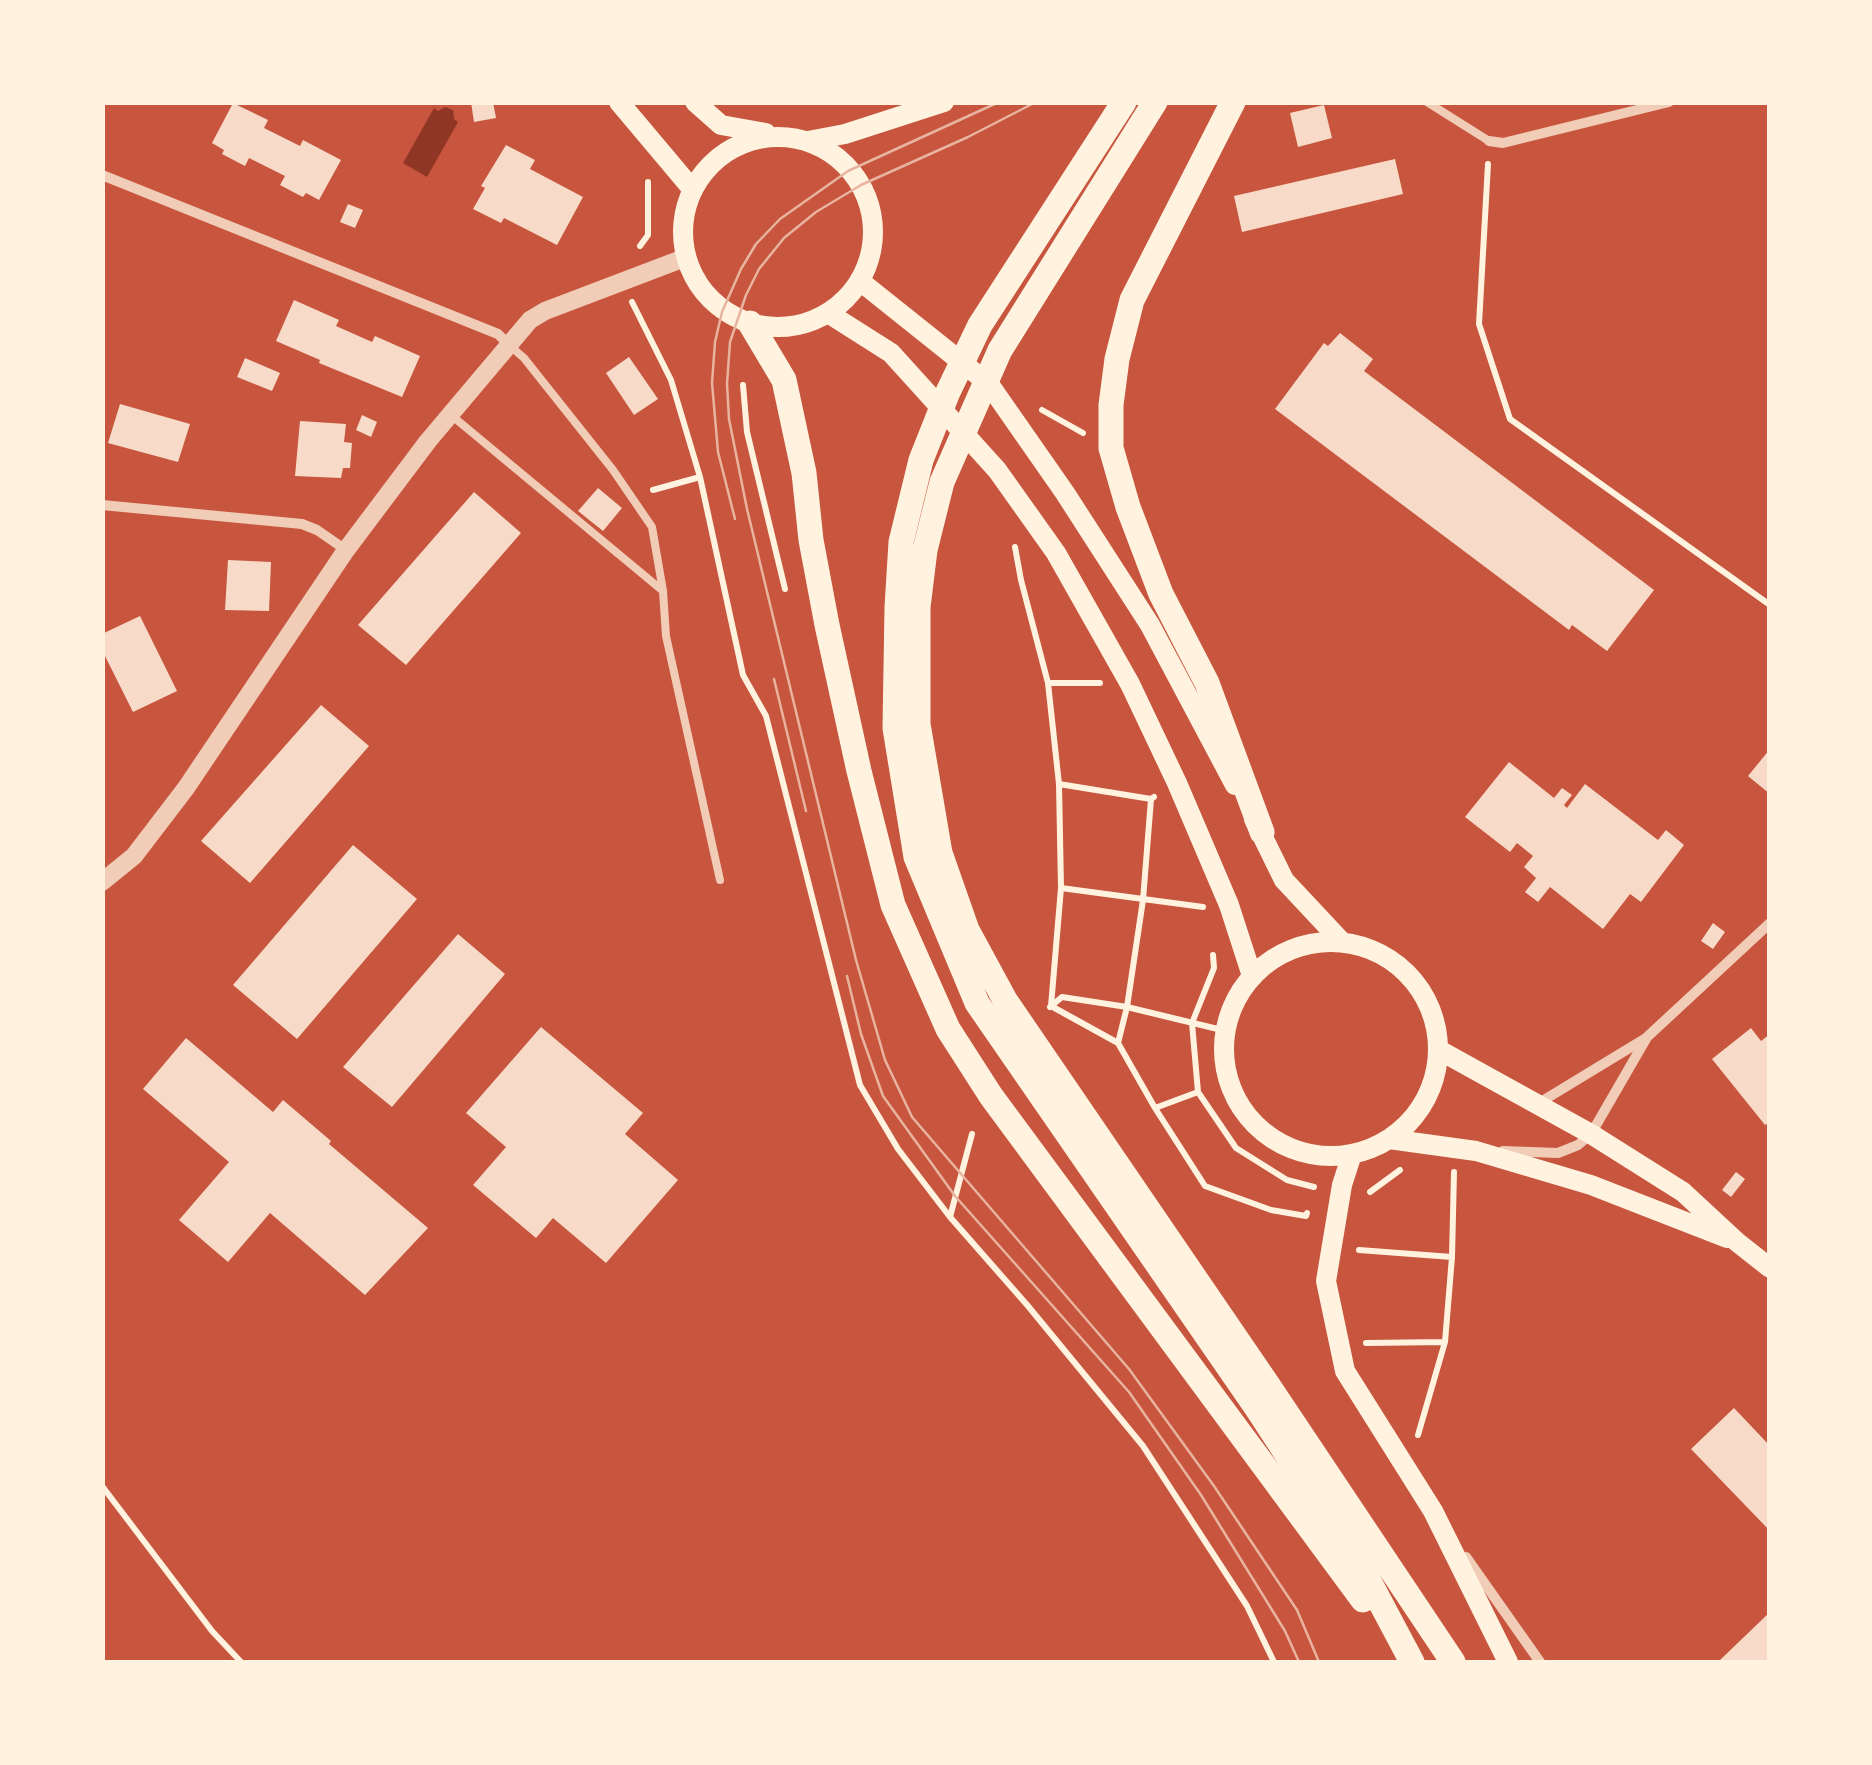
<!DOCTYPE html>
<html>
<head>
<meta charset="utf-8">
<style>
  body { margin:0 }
  #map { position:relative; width:1872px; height:1765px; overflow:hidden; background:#c8553d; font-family:"Alegreya Sans",sans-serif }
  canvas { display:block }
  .frame { position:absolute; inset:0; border:105px solid #fff3e0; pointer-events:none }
</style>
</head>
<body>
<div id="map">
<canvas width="1872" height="1765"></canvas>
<div class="frame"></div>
</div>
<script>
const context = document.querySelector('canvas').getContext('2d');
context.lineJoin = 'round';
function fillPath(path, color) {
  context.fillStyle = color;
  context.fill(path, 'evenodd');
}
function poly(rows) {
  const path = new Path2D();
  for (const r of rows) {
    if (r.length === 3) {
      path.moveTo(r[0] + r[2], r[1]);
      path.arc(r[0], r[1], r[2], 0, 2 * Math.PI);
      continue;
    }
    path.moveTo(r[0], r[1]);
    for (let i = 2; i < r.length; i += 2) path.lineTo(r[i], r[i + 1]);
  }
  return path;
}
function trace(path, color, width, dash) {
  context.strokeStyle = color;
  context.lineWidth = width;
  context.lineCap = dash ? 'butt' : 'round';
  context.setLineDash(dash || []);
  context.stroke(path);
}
fillPath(poly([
  [445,107,453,110,454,119,458,122,427,177,403,163,434,108,438,111]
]), '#8f3625');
fillPath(poly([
  [471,102,493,102,496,118,474,122],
  [233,103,268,120,264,128,300,146,303,140,341,160,319,200,306,193,303,197,297,194,280,185,285,176,249,158,245,166,222,154,224,150,212,143],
  [1324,105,1332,138,1298,147,1290,113],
  [506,145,535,160,530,169,583,197,557,245,504,218,501,223,473,209,485,188,481,186],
  [1395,159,1403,194,1242,232,1234,196],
  [348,204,363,210,355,228,340,222],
  [294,300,339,320,336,326,372,342,375,336,420,356,402,397,319,363,320,360,276,341],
  [1340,333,1373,359,1364,371,1654,590,1607,651,1572,625,1569,630,1275,409,1324,343,1328,346],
  [629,357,658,399,634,415,606,373],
  [245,358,280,373,272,391,237,377],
  [120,404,190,424,178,462,108,443],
  [362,415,377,422,371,437,356,430],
  [300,421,346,424,344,442,352,443,350,468,343,468,341,478,295,476],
  [598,488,622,508,603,531,578,511],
  [474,492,521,533,406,665,358,625],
  [228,560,271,562,269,611,225,610],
  [140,616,177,691,133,712,102,650,102,634],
  [321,705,369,746,250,883,201,841],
  [1770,749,1770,794,1748,776],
  [1509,762,1554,798,1562,788,1572,795,1564,805,1567,808,1585,784,1658,840,1666,830,1684,845,1641,902,1630,894,1603,929,1550,887,1538,902,1525,892,1536,878,1524,867,1533,856,1517,843,1510,852,1465,817],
  [353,845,417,899,297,1039,233,985],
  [1713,923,1725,932,1713,949,1701,941],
  [458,934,505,974,392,1107,343,1067],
  [541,1027,643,1113,625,1134,678,1180,606,1263,553,1218,536,1238,473,1185,506,1147,466,1113],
  [1751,1028,1761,1041,1770,1034,1770,1122,1765,1125,1712,1059],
  [186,1038,273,1112,283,1100,331,1141,329,1144,428,1228,365,1295,270,1213,228,1262,179,1220,229,1162,143,1089],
  [1736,1172,1745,1179,1731,1197,1722,1190],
  [1734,1408,1770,1446,1770,1531,1691,1449],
  [1770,1612,1770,1662,1723,1662,1720,1660]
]), '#f7dbc8');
trace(poly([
  [1488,164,1479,324,1510,419,1770,605],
  [640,246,648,235,648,182],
  [632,302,671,380,700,477,743,675,766,716,860,1085,898,1149,950,1217],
  [743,385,747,432,785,589],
  [1042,410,1083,433],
  [653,490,700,477],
  [1015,547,1021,580,1048,683,1059,784,1061,888,1051,1006],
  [1048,683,1100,683],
  [1059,784,1151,799,1154,797],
  [1061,888,1203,907],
  [1213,955,1214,968,1192,1023,1198,1092,1236,1148,1287,1180,1314,1187],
  [1051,1006,1118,1043,1155,1108,1205,1186,1271,1210,1306,1216,1307,1213],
  [1050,1007,1062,997,1127,1007,1226,1031],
  [1118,1043,1127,1007,1143,900,1151,799],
  [1155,1108,1198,1092],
  [972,1134,950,1217,1028,1306,1143,1446,1247,1606,1274,1662],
  [1370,1192,1400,1170],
  [1359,1250,1452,1257],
  [1366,1343,1445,1342],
  [1418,1435,1445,1342,1452,1257,1454,1172],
  [102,1486,212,1631,241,1662]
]), '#fff3e0', 6);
trace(poly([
  [1427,102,1489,141],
  [509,345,524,358,613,470,652,527,663,591,666,636,720,880],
  [451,415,663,591]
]), '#f1ccb7', 8);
trace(poly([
  [1489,141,1503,143,1669,102],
  [102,175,498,334,509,345],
  [102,505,302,524,317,530,346,550],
  [1539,1103,1646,1038,1770,923],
  [1503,1151,1558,1153,1578,1145,1591,1134,1646,1039],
  [1466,1557,1540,1662]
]), '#f1ccb7', 10);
trace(poly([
  [102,882,134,856,186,788,346,550,428,441,530,320,545,311,687,257]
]), '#f1ccb7', 18);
trace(poly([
  [619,102,693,190],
  [695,102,721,125,766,133],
  [778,232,95],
  [808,141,845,134,944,102],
  [860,281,989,384,1065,493,1150,625,1235,785],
  [828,313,891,353,997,470,1056,553,1130,684,1177,783,1229,905,1252,976],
  [1254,819,1284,880,1342,942],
  [1331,1049,107],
  [1439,1050,1591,1134,1683,1192,1737,1242,1770,1268],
  [1389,1139,1476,1151,1591,1185,1727,1238],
  [1352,1154,1342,1185,1326,1281,1345,1371,1433,1511,1508,1662]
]), '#fff3e0', 20);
trace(poly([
  [1124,102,980,325,948,392,921,460,901,542,897,607,895,728,916,857,977,1003,1258,1410,1369,1581,1412,1662],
  [1155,102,1000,350,942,482,925,550,918,607,918,724,940,853,967,930,1005,1000,1268,1385,1453,1662],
  [1233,102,1132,300,1117,359,1111,405,1111,448,1128,507,1161,594,1207,683,1262,832],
  [750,323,784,380,804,473,811,540,827,625,859,771,893,905,948,1029,991,1096,1363,1600]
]), '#fff3e0', 25);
trace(poly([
  [1036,102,968,137,861,185,816,212,784,238,759,269,746,295,730,342,727,384,729,419,747,509,856,960,885,1060,912,1117,1129,1369,1214,1486,1297,1610,1319,1662],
  [735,519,718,452,712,383,715,342,722,312,741,269,756,244,780,219,848,171,999,102],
  [774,679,806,811],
  [847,976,861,1034,883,1096,955,1196,1129,1392,1201,1495,1285,1631,1299,1662]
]), '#e9b49f', 2.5);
</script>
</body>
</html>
